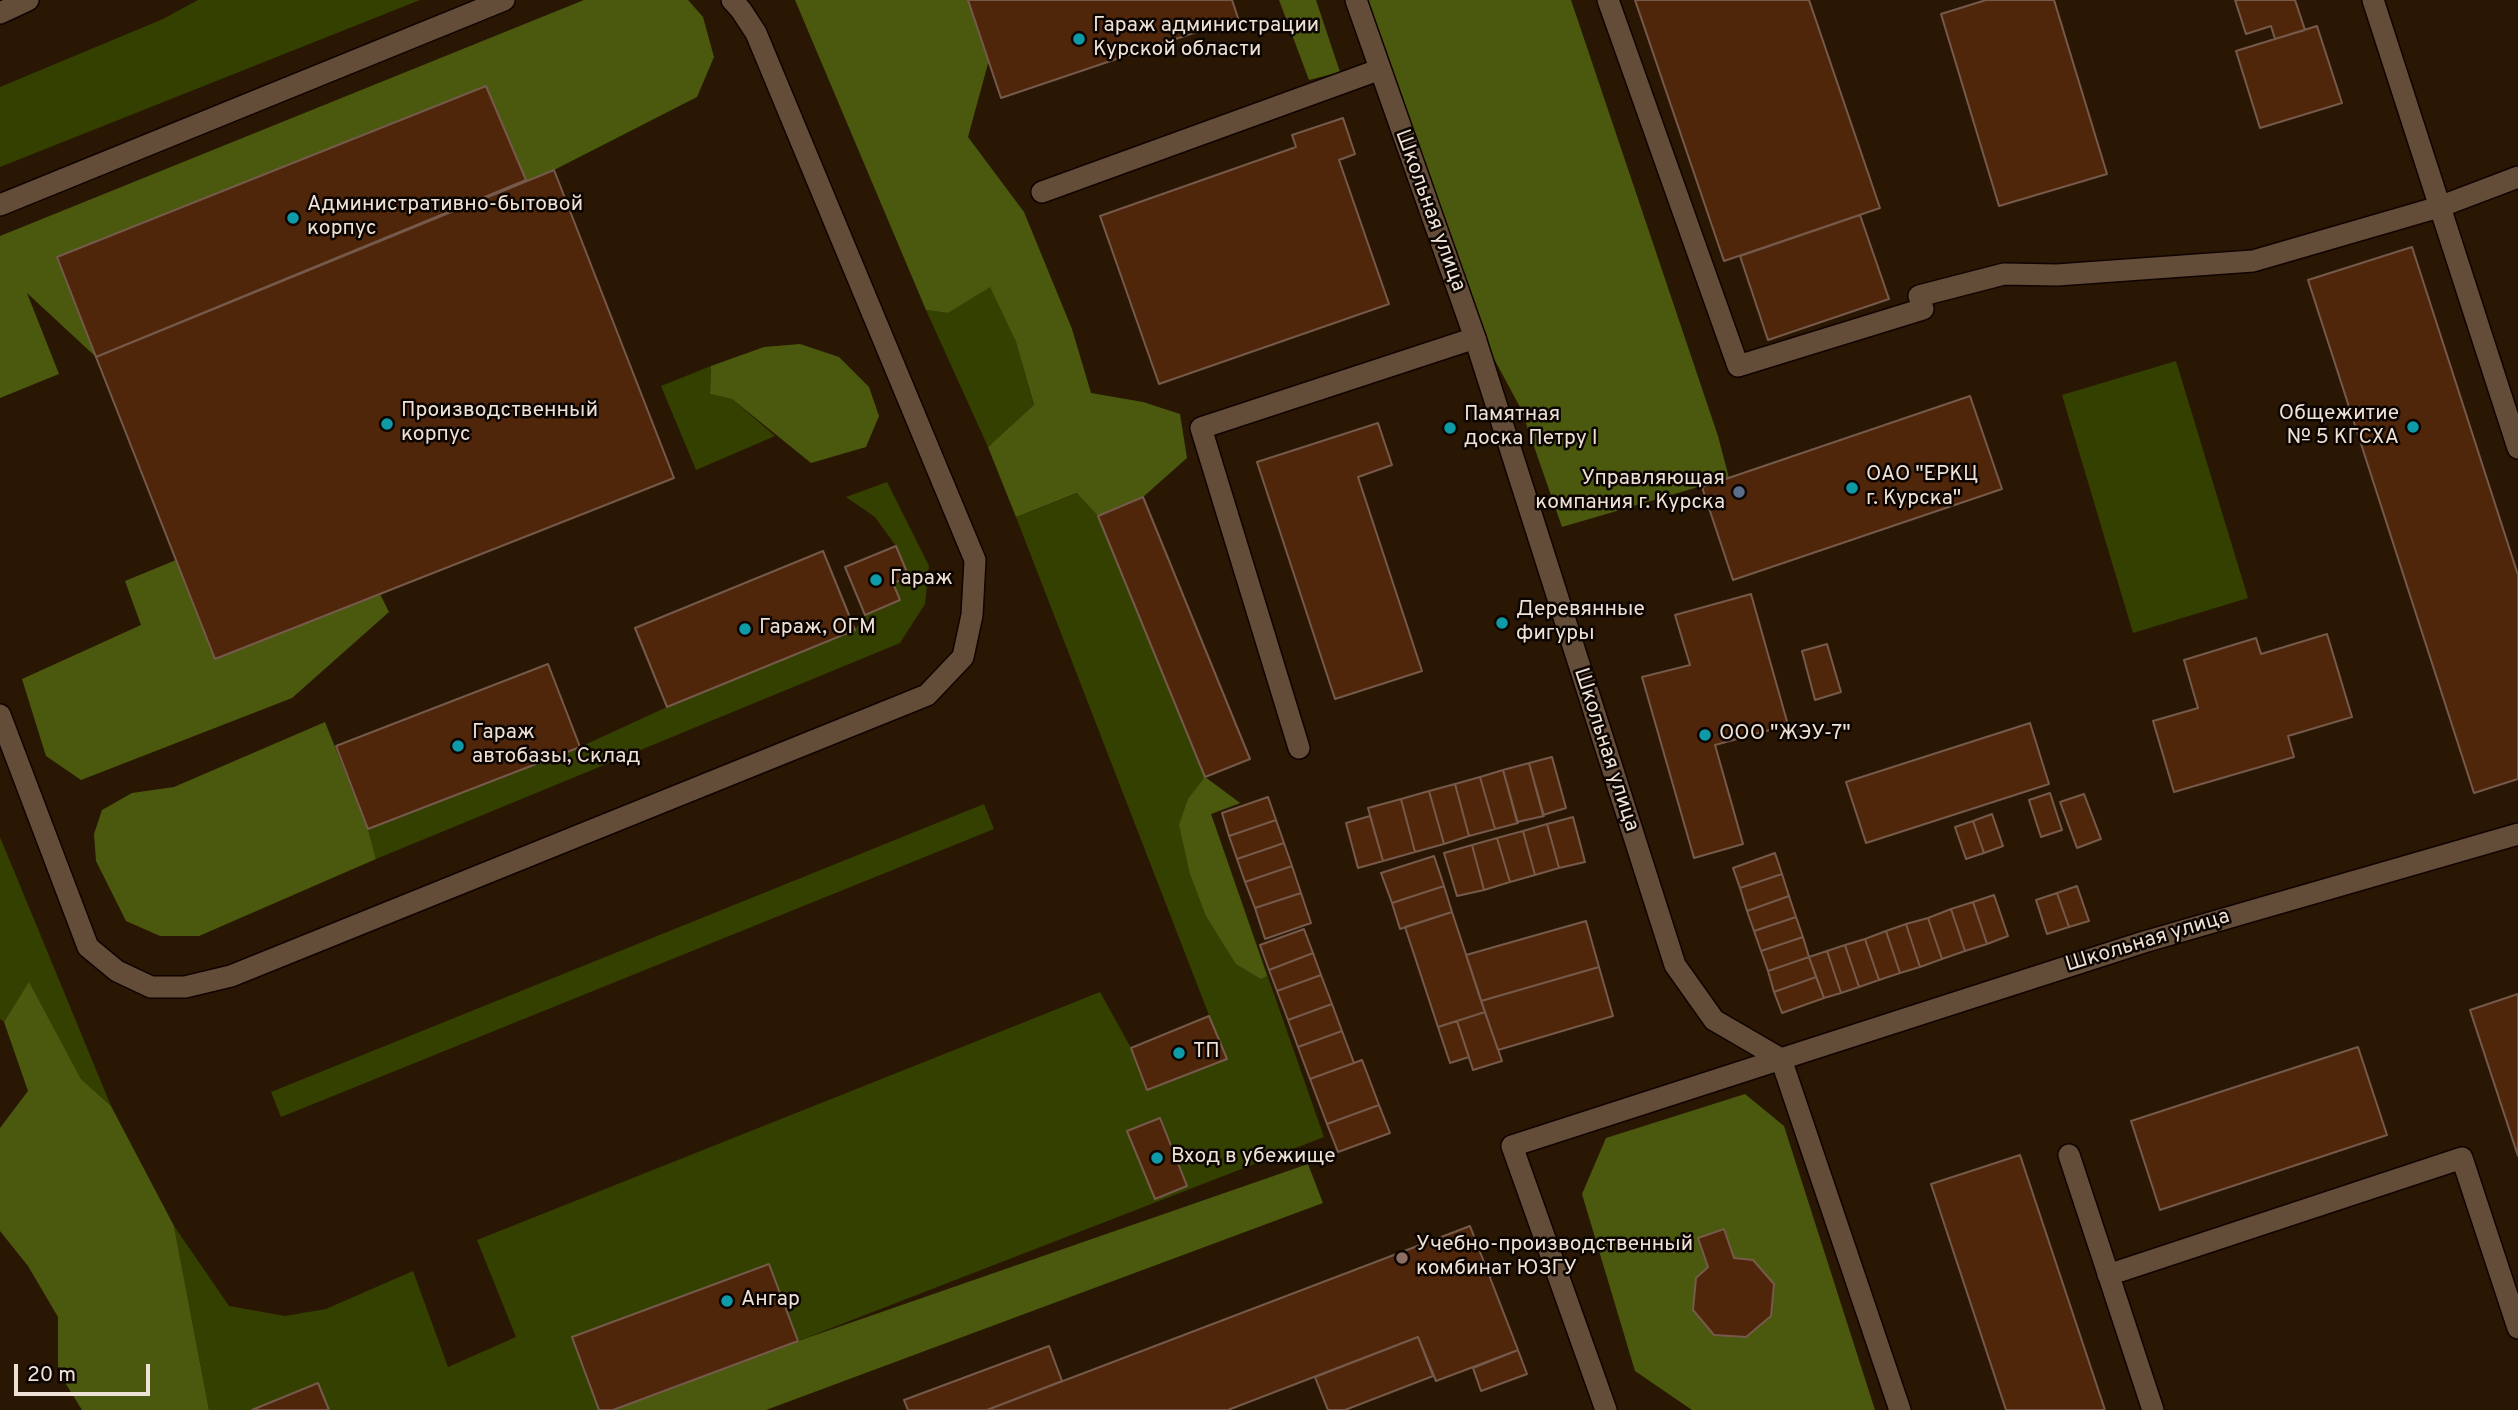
<!DOCTYPE html>
<html>
<head>
<meta charset="utf-8">
<style>
  body { margin:0 }
  #map { position:relative; width:2518px; height:1410px; overflow:hidden; background:#291704; font-family:Overpass,sans-serif }
  canvas { display:block }
  .scale { position:absolute; left:14px; top:1364px; width:136px; height:32px; box-sizing:border-box; border:4px solid #eee1d5; border-top:0; padding-left:9px; font-size:21px; line-height:24px; white-space:nowrap; color:#eee1d5; -webkit-text-stroke:5px #0c0501; paint-order:stroke }
</style>
</head>
<body>
<div id="map">
<canvas width="2518" height="1410"></canvas>
<div class="scale">20 m</div>
</div>
<script>
const context = document.querySelector('canvas').getContext('2d');
context.lineJoin = 'round';
function fillPath(path, color) {
  context.fillStyle = color;
  context.fill(path, 'evenodd');
}
function poly(rows) {
  const path = new Path2D();
  for (const r of rows) {
    path.moveTo(r[0], r[1]);
    for (let i = 2; i < r.length; i += 2) path.lineTo(r[i], r[i + 1]);
  }
  return path;
}
function trace(path, color, width, dash) {
  context.strokeStyle = color;
  context.lineWidth = width;
  context.lineCap = dash ? 'butt' : 'round';
  context.setLineDash(dash || []);
  context.stroke(path);
}
function drawText(font, color, halo, rows, align = 'center') {
  context.font = font + ' Overpass,sans-serif';
  context.lineWidth = 5;
  context.setLineDash([]);
  context.textBaseline = 'middle';
  context.strokeStyle = halo;
  context.fillStyle = color;
  for (const [text, x, y, turn = 0] of rows) {
    context.save();
    context.translate(x, y);
    context.rotate((+turn || 0) * Math.PI / 180);
    context.textAlign = isNaN(turn) ? turn : align;
    if (halo) context.strokeText(text, 0, 0);
    context.fillText(text, 0, 0);
    context.restore();
  }
}
fillPath(poly([
  [198,0,420,0,0,167,0,87,163,19],
  [990,286,1016,342,1034,406,988,447,926,310,948,313],
  [2176,361,2248,598,2133,633,2062,395],
  [711,366,710,394,732,399,775,436,696,470,661,386],
  [887,482,929,566,925,604,900,643,376,859,368,829,580,747,667,707,855,630,865,615,900,601,893,583,909,577,896,546,875,517,846,497],
  [1078,493,1098,516,1205,777,1240,803,1211,814,1324,1137,798,1341,769,1264,599,1410,209,1410,174,1226,229,1306,285,1316,326,1309,413,1271,448,1367,516,1337,477,1240,1100,992,1131,1048,1147,1090,1226,1059,1016,517],
  [984,804,994,829,281,1117,271,1092],
  [0,837,111,1106,81,1079,29,983,4,1022,0,1019]
]), '#344000');
fillPath(poly([
  [584,0,688,0,703,17,714,57,697,97,554,170,96,357,27,293,59,374,0,398,0,236],
  [795,0,968,0,989,60,968,137,1024,212,1072,329,1091,393,1143,402,1180,414,1187,458,1143,497,1098,516,1077,493,1016,517,988,447,1034,405,1016,342,990,287,948,313,926,310],
  [1279,0,1316,0,1340,72,1309,80],
  [1354,0,1571,0,1718,436,1729,478,1562,527,1521,409,1484,340],
  [800,344,839,357,869,387,879,416,866,447,811,463,732,399,710,394,711,366,764,347],
  [176,560,215,658,380,594,389,612,292,698,81,780,46,756,22,679,141,625,125,581],
  [325,722,368,829,376,859,199,936,160,936,126,921,96,861,94,834,102,810,132,793,174,787],
  [1205,777,1240,803,1211,814,1267,976,1261,979,1236,964,1206,916,1190,874,1179,825,1188,799],
  [29,982,81,1079,111,1106,174,1226,209,1410,82,1410,58,1371,58,1317,28,1266,0,1231,0,1128,28,1091,4,1022],
  [1745,1094,1784,1126,1875,1410,1692,1410,1635,1371,1582,1194,1606,1138],
  [1308,1164,1323,1203,766,1410,613,1410,798,1341]
]), '#4a590e');
const building = poly([
  [968,0,1232,0,1238,18,1001,98,968,0],
  [1635,0,1809,0,1880,208,1724,261,1635,0],
  [1986,0,2054,0,2107,174,1999,206,1941,14,1986,0],
  [2235,0,2295,0,2305,30,2275,39,2271,26,2246,34,2235,0],
  [2317,26,2342,103,2260,128,2236,51,2317,26],
  [486,86,526,180,96,357,57,257,486,86],
  [1343,118,1355,154,1339,160,1389,304,1159,384,1100,216,1296,147,1292,135,1343,118],
  [554,170,674,478,215,659,96,357,554,170],
  [1860,215,1889,299,1768,340,1740,256,1860,215],
  [2412,247,2518,575,2518,779,2474,793,2308,280,2412,247],
  [1970,396,2002,489,1733,580,1702,487,1970,396],
  [1378,423,1392,465,1358,477,1422,671,1335,699,1257,462,1378,423],
  [1143,497,1250,759,1205,777,1098,516,1143,497],
  [896,546,909,577,893,583,900,600,865,615,845,567,896,546],
  [823,551,855,630,667,707,635,628,823,551],
  [1751,594,1788,725,1715,745,1743,844,1694,858,1642,677,1690,665,1675,615,1751,594],
  [2327,634,2352,717,2288,736,2294,757,2174,792,2153,721,2198,708,2184,660,2256,638,2261,654,2327,634],
  [1827,644,1841,692,1815,700,1802,651,1827,644],
  [548,664,580,747,368,829,336,746,548,664],
  [2030,723,2049,784,1866,843,1846,782,2030,723],
  [1552,757,1566,808,1543,815,1529,763,1552,757],
  [1529,763,1544,816,1517,822,1503,770,1529,763],
  [1503,770,1518,823,1495,829,1480,777,1503,770],
  [1480,777,1495,829,1469,836,1455,784,1480,777],
  [1455,784,1469,836,1444,844,1429,791,1455,784],
  [1429,791,1444,844,1415,852,1401,799,1429,791],
  [2050,793,2062,830,2041,837,2029,800,2050,793],
  [2084,794,2101,839,2077,848,2060,802,2084,794],
  [1268,797,1276,820,1229,836,1222,813,1268,797],
  [1401,799,1415,852,1383,861,1368,808,1401,799],
  [1992,814,2003,846,1984,853,1973,821,1992,814],
  [1370,816,1383,861,1358,868,1346,823,1370,816],
  [1573,817,1585,862,1559,868,1547,824,1573,817],
  [1276,820,1284,843,1237,859,1229,836,1276,820],
  [1973,821,1984,853,1966,859,1955,827,1973,821],
  [1547,824,1559,868,1535,875,1523,831,1547,824],
  [1523,831,1535,875,1510,882,1497,838,1523,831],
  [1497,838,1510,882,1484,890,1472,845,1497,838],
  [1284,843,1292,866,1245,882,1237,859,1284,843],
  [1472,845,1484,890,1457,896,1444,853,1472,845],
  [1775,853,1782,874,1740,888,1733,868,1775,853],
  [1434,856,1444,886,1392,903,1381,873,1434,856],
  [1292,866,1301,893,1255,908,1245,882,1292,866],
  [1782,874,1789,896,1747,911,1740,888,1782,874],
  [1444,886,1452,912,1400,929,1392,903,1444,886],
  [2077,886,2089,921,2069,927,2057,893,2077,886],
  [1301,893,1311,923,1265,939,1255,908,1301,893],
  [2057,893,2069,927,2047,934,2036,900,2057,893],
  [1994,895,2008,936,1987,944,1973,902,1994,895],
  [1789,896,1796,917,1754,931,1747,911,1789,896],
  [1973,902,1987,944,1965,951,1951,909,1973,902],
  [1951,909,1965,951,1942,959,1928,918,1951,909],
  [1452,912,1485,1012,1438,1027,1405,927,1452,912],
  [1796,917,1803,937,1761,951,1754,931,1796,917],
  [1928,918,1942,959,1920,967,1906,924,1928,918],
  [1586,921,1599,967,1481,1001,1466,955,1586,921],
  [1906,924,1920,967,1900,973,1886,931,1906,924],
  [1304,929,1313,953,1269,970,1260,945,1304,929],
  [1886,931,1900,973,1879,980,1865,939,1886,931],
  [1803,937,1809,957,1768,971,1761,951,1803,937],
  [1865,939,1879,980,1859,987,1845,945,1865,939],
  [1845,945,1859,987,1841,993,1827,951,1845,945],
  [1827,951,1841,993,1824,998,1809,957,1827,951],
  [1313,953,1321,975,1277,991,1269,970,1313,953],
  [1809,957,1816,977,1774,992,1768,971,1809,957],
  [1599,967,1613,1016,1498,1050,1481,1001,1599,967],
  [1321,975,1332,1004,1288,1020,1277,991,1321,975],
  [1816,977,1824,998,1782,1013,1774,992,1816,977],
  [2518,994,2518,1156,2470,1010,2518,994],
  [1332,1004,1342,1031,1298,1047,1288,1020,1332,1004],
  [1485,1012,1502,1061,1473,1070,1457,1021,1485,1012],
  [1209,1016,1227,1059,1147,1090,1131,1048,1209,1016],
  [1457,1021,1469,1057,1450,1063,1438,1027,1457,1021],
  [1342,1031,1354,1063,1310,1079,1298,1047,1342,1031],
  [2358,1047,2387,1135,2160,1210,2131,1121,2358,1047],
  [1362,1060,1379,1105,1327,1124,1310,1079,1362,1060],
  [1379,1105,1390,1133,1338,1152,1327,1124,1379,1105],
  [1160,1118,1187,1186,1155,1199,1127,1131,1160,1118],
  [2020,1155,2105,1410,2006,1410,1931,1184,2020,1155],
  [1470,1226,1518,1350,1436,1381,1418,1337,1228,1410,987,1410,1470,1226],
  [1724,1229,1734,1258,1753,1260,1774,1284,1771,1316,1746,1337,1714,1335,1693,1310,1696,1278,1708,1267,1698,1238,1724,1229],
  [769,1264,798,1341,613,1410,599,1410,572,1337,769,1264],
  [1418,1337,1433,1376,1345,1410,1328,1410,1315,1377,1418,1337],
  [1049,1346,1062,1381,987,1410,908,1410,904,1400,1049,1346],
  [1518,1350,1527,1374,1481,1391,1473,1368,1518,1350],
  [318,1383,329,1410,252,1410,318,1383]
]);
fillPath(building, '#50260b');
trace(building, '#755a4b', 2);
const lane = poly([
  [1608,0,1738,366,1923,309,1919,296,2004,274,2057,275,2253,261,2439,207,2518,177],
  [2373,0,2518,448],
  [0,13,28,0],
  [1042,192,1378,70],
  [0,205,504,0],
  [0,715,88,947,117,971,151,987,185,987,231,976,927,695,963,657,972,615,975,560,756,33,741,10,732,0],
  [1299,748,1201,428,1475,338],
  [2069,1155,2153,1410],
  [2108,1275,2462,1158,2518,1328],
  [1606,1410,1512,1146,1781,1059]
]);
const street = poly([
  [1900,1410,1781,1059,2144,942,2518,834]
]);
const secondary = poly([
  [1356,0,1475,338,1675,965,1714,1020,1781,1059]
]);
trace(lane, '#110300', 24);
trace(street, '#110300', 24);
trace(secondary, '#110300', 24);
trace(lane, '#634d39', 21);
trace(street, '#634d39', 21);
trace(secondary, '#634d39', 21);
for (const [x, y, r, color] of [
  [1079,39,7,"#0f9aa8"],
  [293,218,7,"#0f9aa8"],
  [387,424,7,"#0f9aa8"],
  [2413,427,7,"#0f9aa8"],
  [1450,428,7,"#0f9aa8"],
  [1852,488,7,"#0f9aa8"],
  [1739,492,7,"#5c6f8a"],
  [876,580,7,"#0f9aa8"],
  [1502,623,7,"#0f9aa8"],
  [745,629,7,"#0f9aa8"],
  [1705,735,7,"#0f9aa8"],
  [458,746,7,"#0f9aa8"],
  [1179,1053,7,"#0f9aa8"],
  [1157,1158,7,"#0f9aa8"],
  [1402,1258,7,"#8d6e63"],
  [727,1301,7,"#0f9aa8"]
]) {
  const dot = new Path2D();
  dot.arc(x, y, r, 0, 2 * Math.PI);
  context.fillStyle = color;
  context.fill(dot);
  trace(dot, '#0c0501', 2.5);
}
drawText('21px', '#eee1d5', '#0c0501', [
  ["Гараж администрации",1093,27],
  ["Курской области",1093,51],
  ["Административно-бытовой",307,206],
  ["корпус",307,230],
  ["Производственный",401,412],
  ["корпус",401,436],
  ["Общежитие",2399,415,"right"],
  ["№ 5 КГСХА",2399,439,"right"],
  ["Памятная",1464,416],
  ["доска Петру I",1464,440],
  ["ОАО \"ЕРКЦ",1866,476],
  ["г. Курска\"",1866,500],
  ["Управляющая",1725,480,"right"],
  ["компания г. Курска",1725,504,"right"],
  ["Гараж",890,580],
  ["Деревянные",1516,611],
  ["фигуры",1516,635],
  ["Гараж, ОГМ",759,629],
  ["Гараж",472,734],
  ["автобазы, Склад",472,758],
  ["ООО \"ЖЭУ-7\"",1719,735],
  ["ТП",1193,1053],
  ["Вход в убежище",1171,1158],
  ["Учебно-производственный",1416,1246],
  ["комбинат ЮЗГУ",1416,1270],
  ["Ангар",741,1301]
], 'left');
drawText('21px', '#eee1d5', '#0c0501', [
  ["Школьная улица",1429,211,70],
  ["Школьная улица",1605,750,72],
  ["Школьная улица",2148,942,-17]
]);
</script>
</body>
</html>
